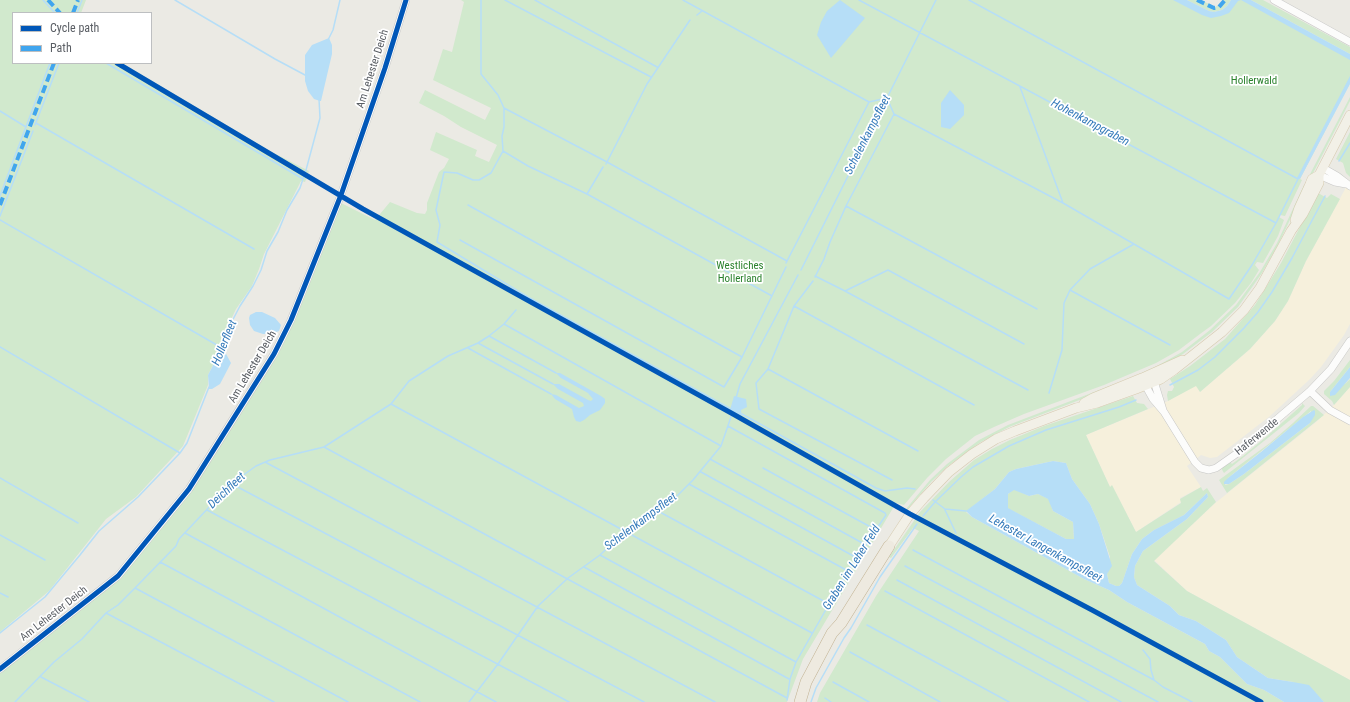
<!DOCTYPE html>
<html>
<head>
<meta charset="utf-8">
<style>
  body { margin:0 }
  #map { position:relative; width:1350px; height:702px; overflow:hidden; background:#ebeae4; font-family:"Roboto Condensed",sans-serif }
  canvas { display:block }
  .legend { position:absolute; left:12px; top:12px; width:140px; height:52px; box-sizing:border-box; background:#fff; border:1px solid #bdbfc1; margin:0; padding:5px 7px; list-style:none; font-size:12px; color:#5a5e64 }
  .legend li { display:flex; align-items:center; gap:8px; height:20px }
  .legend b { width:20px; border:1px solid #bdbfc1 }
</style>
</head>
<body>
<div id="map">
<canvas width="1350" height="702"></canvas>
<ul class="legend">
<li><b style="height:5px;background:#0057b8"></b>Cycle path</li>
<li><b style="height:5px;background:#40a5ee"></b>Path</li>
</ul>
</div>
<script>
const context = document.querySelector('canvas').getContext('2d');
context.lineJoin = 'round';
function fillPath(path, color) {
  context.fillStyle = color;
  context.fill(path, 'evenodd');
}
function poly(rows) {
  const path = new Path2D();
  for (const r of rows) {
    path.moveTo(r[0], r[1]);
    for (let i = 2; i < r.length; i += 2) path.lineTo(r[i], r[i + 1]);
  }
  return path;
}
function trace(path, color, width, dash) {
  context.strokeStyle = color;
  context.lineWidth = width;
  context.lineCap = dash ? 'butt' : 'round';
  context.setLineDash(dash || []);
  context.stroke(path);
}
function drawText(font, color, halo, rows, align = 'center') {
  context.font = font + ' "Roboto Condensed",sans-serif';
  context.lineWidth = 3.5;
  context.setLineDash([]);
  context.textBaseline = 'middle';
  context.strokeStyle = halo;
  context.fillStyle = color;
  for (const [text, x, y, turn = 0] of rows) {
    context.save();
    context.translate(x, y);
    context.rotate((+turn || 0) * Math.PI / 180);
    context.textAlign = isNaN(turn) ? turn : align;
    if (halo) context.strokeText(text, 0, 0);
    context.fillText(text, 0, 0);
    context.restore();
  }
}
fillPath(poly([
  [1350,180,1350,324,1344,335,1321,367,1309,380,1270,416,1217,457,1210,458,1201,455,1187,466,1201,487,1180,498,1181,502,1136,532,1112,486,1110,487,1086,435,1168,401,1196,385,1200,392,1250,349,1275,321,1288,301,1306,261],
  [1350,387,1350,680,1187,591,1154,560,1214,504,1315,423,1336,403]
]), '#f6f0dc');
fillPath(poly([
  [0,0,86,0,81,13,13,13,13,63,122,63,272,152,309,171,305,182,301,181,264,254,259,269,252,286,236,309,227,328,220,351,208,375,208,385,183,446,136,497,106,519,49,591,0,632],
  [461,0,1180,0,1211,15,1221,14,1236,0,1247,0,1350,57,1350,83,1300,179,1302,180,1285,216,1280,215,1279,217,1284,220,1278,236,1263,263,1257,262,1255,265,1259,270,1251,283,1235,303,1211,326,1200,334,1179,350,1156,363,1104,385,1024,414,994,427,975,436,946,459,927,478,904,505,896,503,803,659,787,702,0,702,0,672,119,578,218,447,278,355,305,295,341,203,375,220,390,202,417,213,425,214,427,210,427,203,439,172,444,168,449,159,430,150,436,132,477,150,475,156,489,162,497,145,461,127,444,116,419,103,425,90,485,120,491,108,433,80,443,49,452,52,464,2],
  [1187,0,1201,0,1215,7,1219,5,1224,0,1231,0,1227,6,1222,10,1214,12,1209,11],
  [1251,0,1263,0,1350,47,1350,54],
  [1350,97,1350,101,1309,181,1307,180],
  [1350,132,1350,177,1346,173,1343,163,1336,159],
  [1304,185,1306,186,1278,245,1262,273,1238,307,1212,332,1183,354,1171,361,1133,377,1157,366,1182,352,1210,330,1236,305,1260,272,1277,243],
  [1318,193,1327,198,1331,194,1340,199,1306,261,1288,301,1275,321,1250,349,1200,392,1196,386,1168,401,1167,395,1168,391,1172,391,1174,387,1170,379,1190,366,1225,339,1255,305,1281,263],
  [1350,360,1350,367,1330,392,1346,383,1350,379,1350,387,1334,405,1332,401,1324,394,1324,391,1334,381],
  [1128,379,1129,381,1009,427,981,442,948,466,931,482,907,510,906,509,930,480,947,464,979,440,1008,425],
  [1133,396,1137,403,1144,404,1148,409,1086,435,1110,487,1112,485,1136,532,1181,503,1180,499,1201,487,1203,491,1207,488,1216,502,1154,561,1187,591,1350,680,1350,702,1324,702,1319,697,1293,682,1268,678,1237,657,1226,640,1196,621,1179,615,1170,606,1137,585,1134,577,1135,566,1143,551,1187,519,1208,497,1207,493,1184,515,1154,530,1142,539,1132,554,1122,583,1119,586,1116,586,1109,583,1107,574,1110,557,1099,524,1090,504,1072,479,1066,463,1053,461,1016,469,1009,472,995,489,966,512,972,517,1084,579,1109,590,1127,602,1205,644,1209,651,1220,657,1247,684,1264,690,1284,702,817,702,820,693,876,596,919,531,913,528,891,558,889,557,920,512,949,482,974,460,992,449,1010,440,1044,426],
  [1302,403,1305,406,1299,413,1224,473,1221,468,1230,462,1232,464,1243,456,1266,437,1302,405],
  [1311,406,1313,406,1324,415,1227,493,1219,480,1270,443,1293,423],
  [1311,411,1310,423,1244,474,1229,484,1225,485,1228,478],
  [1014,489,1029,496,1038,494,1049,499,1053,511,1073,522,1074,539,1066,539,1007,508,1008,494]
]), '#d1e9cd');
fillPath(poly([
  [840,0,865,18,831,58,817,35,821,22,827,11],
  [1173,0,1187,0,1209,11,1214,12,1222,10,1227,6,1231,0,1251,0,1350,54,1350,60,1241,0,1238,1,1229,13,1221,16,1211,18,1202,15],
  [329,38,332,45,332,54,321,101,320,101,314,99,308,91,305,81,305,55,312,45],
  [1350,76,1350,84,1300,179,1297,178],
  [950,90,964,105,964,115,950,129,941,127,941,103],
  [256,312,262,312,275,318,281,325,279,331,271,334,263,334,254,331,250,325,249,318,250,315],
  [221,350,225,352,231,363,220,384,212,389,209,389,208,375],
  [1350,367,1350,378,1335,395,1330,396,1330,392],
  [556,373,560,373,601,396,605,399,605,403,600,410,590,415,584,420,580,422,576,421,574,417,572,409,555,399,551,394,556,395,579,408,584,406,583,403,558,389,553,384,559,384,588,400,591,401,593,399,588,393,561,378],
  [734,396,746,399,747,407,741,410,742,416,730,410],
  [1314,410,1315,411,1315,415,1310,423,1244,474,1229,484,1224,484,1224,482,1228,478,1261,452,1303,417],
  [1053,461,1066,463,1072,479,1090,504,1099,524,1112,566,1107,574,1109,583,1116,586,1119,586,1122,583,1132,554,1142,539,1154,530,1184,515,1207,493,1208,497,1187,519,1143,551,1135,566,1134,577,1137,585,1170,606,1179,615,1196,621,1226,640,1237,657,1268,678,1293,682,1309,685,1324,702,1284,702,1264,690,1247,684,1220,657,1209,651,1205,644,1127,602,1109,590,1084,579,972,517,966,511,995,489,1009,472,1016,469],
  [1014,490,1029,496,1038,494,1048,499,1053,511,1073,522,1074,539,1066,539,1008,508,1008,494]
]), '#b6def7');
trace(poly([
  [43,0,55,13],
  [175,0,275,59,305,75],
  [481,0,481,74,498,95,504,108,504,127,502,136,503,151,491,173,479,180,473,180,457,173,444,172,436,210,440,225,437,242,528,297,731,409],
  [505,0,651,77],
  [535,0,657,67],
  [683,0,869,102,887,98,894,114,1063,203,1229,299,1252,265,1276,223],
  [859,0,1276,223,1299,177],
  [969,0,1298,179],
  [77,13,82,0],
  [697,15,702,11],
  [328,40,333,30,340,0],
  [106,63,303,179],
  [1020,87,1063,203],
  [504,108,607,162,787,261],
  [0,111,26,127],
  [36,123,254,249],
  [35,125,59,63],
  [503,151,528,166,587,194,772,296],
  [1339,161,1350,143],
  [606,164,647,84,690,20],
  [587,194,603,167],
  [0,196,50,63],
  [468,205,742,357],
  [846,206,1037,309],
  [0,216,33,131],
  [0,220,222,348],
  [460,240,724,387,742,357,786,267],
  [786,263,869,102],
  [801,270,936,0],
  [815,276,845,291,1028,390],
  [815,277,824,259,830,242,846,206,894,114],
  [813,281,794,306,768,369,756,383,759,409,892,480],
  [1070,290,1170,345],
  [845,291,888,270,1024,344],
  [794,306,974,405],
  [504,324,721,446],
  [489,336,556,373],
  [478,343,553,384],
  [0,347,180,453],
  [468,348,551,394],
  [221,351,229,327,240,306,253,286,261,270,267,251,278,232,287,210,300,188,306,170,320,118,319,99],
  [768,369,918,451],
  [1170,385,1198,370,1215,357,1244,328,1258,312,1272,292,1292,258,1325,196],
  [1049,393,1062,350,1064,303,1070,290,1090,269,1134,244],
  [736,398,740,384,798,275],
  [391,404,812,633],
  [742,414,876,488,885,491,907,488,915,489],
  [728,426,885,513,886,515,848,571,796,662,790,679,787,700],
  [324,447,787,698],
  [710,459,866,545],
  [265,462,715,702],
  [763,468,876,530],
  [701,472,857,558],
  [0,478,78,523],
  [232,484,644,702],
  [689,484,848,571],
  [933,500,945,509,966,511],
  [207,510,569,702],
  [945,510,956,533],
  [658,511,829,604],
  [923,516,935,502,961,477,973,467,1009,446,1046,430,1119,407,1136,400],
  [185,533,496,702],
  [0,535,45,560],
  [913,550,1154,680],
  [600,555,796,662],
  [160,562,420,702],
  [905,566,1158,702],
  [584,567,789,679],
  [897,580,1121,702],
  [135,588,348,702],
  [885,591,1089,702],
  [0,593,8,597],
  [106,613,274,702],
  [867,625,1009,702],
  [0,633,45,597,80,555,99,531,138,497,180,453,187,443,209,387],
  [1143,650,1150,659,1151,670,1154,680,1163,687,1192,702],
  [850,652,940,702],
  [41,677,89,702],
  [833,682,869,702],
  [825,698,831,702],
  [15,702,54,662,82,639,106,613,118,605,135,588,176,546,179,539,231,484,256,466,270,460,324,447,391,404,409,381,448,356,478,343,489,336,504,324,516,310],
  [469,702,498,664,538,606,568,578,600,555,626,530,670,503,693,480,721,446,733,411],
  [811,702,816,688,844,638,851,628,880,577,917,524]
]), '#b6def7', 1.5);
const minor = poly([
  [1274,0,1350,42],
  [1323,168,1337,176,1350,186],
  [1319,175,1335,182,1346,184],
  [1153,378,1163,410],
  [1143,381,1153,399,1164,412,1195,462,1201,468,1209,470,1216,468,1236,454,1310,391,1331,369,1350,341],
  [1310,391,1330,410,1350,421],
  [0,669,118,576,189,489,274,354,291,320,341,195,385,68,406,0]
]);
const major = poly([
  [1295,220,1299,208,1310,184,1312,179,1319,175],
  [1084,403,1093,398,1142,378,1182,360],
  [889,546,910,514,924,498,949,472,972,454,996,439,1015,431,1076,408,1097,403,1136,389,1161,379,1174,370,1222,332,1244,310,1260,288,1291,231,1303,214,1319,183,1319,175,1350,115]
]);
const highway = poly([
  [800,702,806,682,832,633,841,623,889,546]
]);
trace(minor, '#c7c7c6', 8);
trace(major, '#d6caaf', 10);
trace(highway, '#c2b292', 12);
trace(minor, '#fcfcfb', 7);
trace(major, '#f2f0e7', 9);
trace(highway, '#eeeae0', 11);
trace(poly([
  [48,0,60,13],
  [1197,0,1214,8,1219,7,1225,0],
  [73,13,78,0],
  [0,205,54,63]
]), '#40a5ee', 4, [8, 4]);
trace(poly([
  [117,63,363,209,733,414,910,514,1092,610,1261,702],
  [0,669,118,576,189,489,274,354,291,320,341,195,385,68,406,0]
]), '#0057b8', 5);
drawText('11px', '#5a5e64', '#fff', [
  ["Am Lehester Deich",373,69,-72],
  ["Am Lehester Deich",253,367,-59],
  ["Haferwende",1257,437,-39],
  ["Am Lehester Deich",54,614,-38]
]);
drawText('11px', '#2b822d', '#fff', [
  ["Hollerwald",1254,81],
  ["Westliches",740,266],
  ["Hollerland",740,279]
]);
drawText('italic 12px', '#347aba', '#fff', [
  ["Hohenkampgraben",1090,123,28],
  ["Schelenkampsfleet",868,135,-63],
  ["Hollerfleet",225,343,-68],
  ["Deichfleet",227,491,-43],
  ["Schelenkampsfleet",641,522,-37],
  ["Lehester Langenkampsfleet",1045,549,29],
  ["Graben im Leher Feld",852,568,-58]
]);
</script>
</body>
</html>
